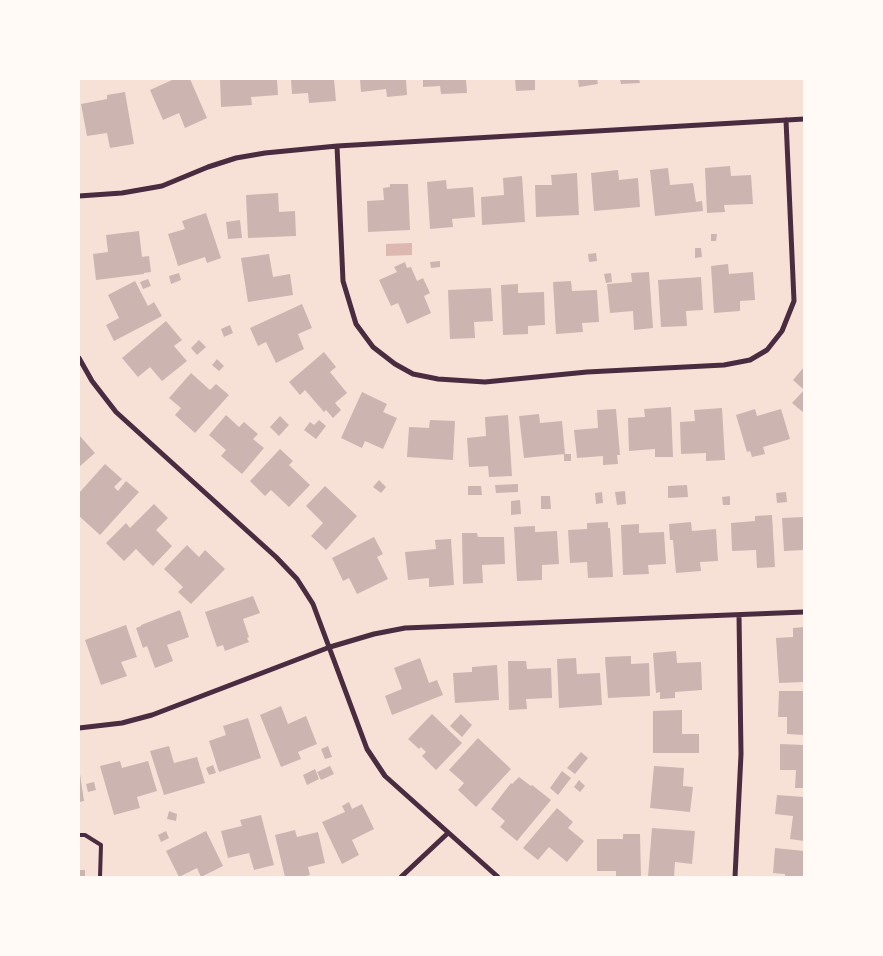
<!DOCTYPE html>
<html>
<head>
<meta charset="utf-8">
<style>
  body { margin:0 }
  #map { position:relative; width:883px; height:956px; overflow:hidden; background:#f7e1d7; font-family:"Noto Serif",serif }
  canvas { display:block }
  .frame { position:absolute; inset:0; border:80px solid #fffaf5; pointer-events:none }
</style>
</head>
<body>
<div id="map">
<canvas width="883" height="956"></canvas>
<div class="frame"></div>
</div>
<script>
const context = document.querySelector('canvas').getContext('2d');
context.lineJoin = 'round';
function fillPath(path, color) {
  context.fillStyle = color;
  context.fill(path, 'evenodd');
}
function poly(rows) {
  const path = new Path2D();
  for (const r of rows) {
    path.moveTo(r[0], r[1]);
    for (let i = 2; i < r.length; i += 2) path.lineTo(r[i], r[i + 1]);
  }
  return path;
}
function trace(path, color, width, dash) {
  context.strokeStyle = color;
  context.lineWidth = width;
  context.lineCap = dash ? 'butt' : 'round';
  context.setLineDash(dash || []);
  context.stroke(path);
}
fillPath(poly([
  [412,243,412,255,386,256,386,244]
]), '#dcb8b0');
fillPath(poly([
  [171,79,190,79,207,118,185,128,179,113,163,120,150,90,172,80],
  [220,79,277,79,278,95,251,97,252,105,221,107],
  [291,79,334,79,336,101,309,103,308,93,292,94],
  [360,79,406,79,407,95,387,97,386,89,361,92],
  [423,79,466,79,467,93,441,94,440,86,423,87],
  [515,79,535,79,535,90,516,91],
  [578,79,597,79,598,84,579,87],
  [620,79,639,79,640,83,621,84],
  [125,92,134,144,110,148,107,133,87,136,81,104,107,99,107,95],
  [730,166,731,176,751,175,753,204,724,205,725,212,707,213,705,168],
  [668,168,670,185,693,183,696,202,702,201,703,211,655,216,650,170],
  [618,170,619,180,638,178,640,207,594,211,591,173],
  [577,173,579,215,536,217,535,185,552,185,551,175],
  [522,176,525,222,482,225,481,197,504,195,503,178],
  [446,180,447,189,473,187,475,217,452,219,453,227,430,229,427,182],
  [390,184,408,184,410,230,368,232,367,201,384,200,383,188,390,187],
  [278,193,279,212,295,211,296,236,248,238,246,195],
  [206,213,221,258,207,263,205,257,178,266,168,234,185,229,182,221],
  [240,220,242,238,228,239,226,222],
  [139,231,142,257,149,256,151,272,144,273,144,274,96,280,93,254,108,252,106,235],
  [711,234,717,234,716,241,711,241],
  [695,248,701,248,702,257,695,258],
  [596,253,597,261,589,262,588,254],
  [269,254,273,277,290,274,293,295,248,302,241,258],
  [440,261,440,267,431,268,430,262],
  [405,262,407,268,411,267,417,281,423,278,430,293,424,296,431,313,407,324,398,303,391,306,379,280,397,272,394,267],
  [728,264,729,274,753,272,755,300,740,301,740,311,714,313,711,266],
  [649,272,653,328,634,330,633,311,610,313,607,284,632,282,631,273],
  [179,273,181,280,171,284,169,276],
  [611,273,612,282,606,283,604,274],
  [701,277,703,310,686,311,687,326,661,327,658,280],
  [148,279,151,286,143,289,140,282],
  [135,281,148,306,154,302,162,316,114,341,106,325,119,318,108,295],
  [571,281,572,291,597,290,599,322,582,323,583,332,556,334,553,282],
  [518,284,518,293,544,292,545,325,528,326,528,334,503,335,501,285],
  [491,288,493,321,474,322,475,338,450,339,448,290],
  [302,304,312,328,298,334,304,349,276,363,266,342,258,346,250,328],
  [166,321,182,340,174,346,187,361,162,381,150,367,138,377,122,358],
  [230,325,233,333,224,337,221,329],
  [199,340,206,347,197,355,191,348],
  [324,352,336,367,330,372,347,393,335,403,341,410,333,418,326,410,324,412,305,390,300,395,289,382],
  [217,359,224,366,219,371,212,365],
  [804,367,804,413,792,403,804,390,793,380],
  [191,373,210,390,216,384,229,395,195,433,175,415,181,408,169,398],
  [362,392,387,404,383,412,397,418,383,449,365,441,362,448,341,438],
  [671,407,673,457,655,457,655,449,629,451,628,418,645,417,644,409],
  [722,408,725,460,706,461,706,453,681,454,680,422,695,421,694,410],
  [616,409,620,455,617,455,618,464,603,465,603,456,577,458,574,430,598,428,597,410],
  [755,409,757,416,781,409,790,439,763,447,765,454,752,457,750,451,747,452,736,415],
  [539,414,540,423,562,421,565,454,524,458,519,416],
  [226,415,239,427,244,422,258,434,253,439,264,448,242,474,221,456,226,450,209,435],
  [508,415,512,476,489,477,488,466,469,467,467,438,486,436,485,417],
  [280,416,289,425,279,436,270,427],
  [319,420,326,426,316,439,304,430,310,422,314,425],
  [430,420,455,421,453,460,407,457,409,427,429,428],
  [79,435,95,453,79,467],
  [280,449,293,461,289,465,310,485,289,507,271,490,265,496,250,481],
  [564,454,571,454,571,461,564,461],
  [105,464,122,479,114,487,118,491,126,481,139,492,100,535,79,516,79,493],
  [379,480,386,487,381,493,373,487],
  [518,484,518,492,496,493,495,485],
  [687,485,688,497,668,498,668,486],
  [325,486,357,516,326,550,311,536,323,523,306,506],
  [468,486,481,486,482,495,468,495],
  [625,491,626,504,617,505,615,492],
  [602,492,603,503,596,504,595,493],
  [786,492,787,502,777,503,776,493],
  [541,496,550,496,551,509,541,509],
  [730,496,730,505,723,505,722,497],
  [520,500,521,514,511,515,511,501],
  [154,504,168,518,156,530,172,546,153,566,136,549,124,561,106,543,126,523,130,528],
  [772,515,775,567,757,568,756,550,732,551,731,523,755,521,755,516],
  [804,517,804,550,784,551,782,518],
  [608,522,608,528,610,528,613,577,588,578,587,562,570,563,568,530,587,529,587,523],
  [691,522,692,531,716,529,718,561,700,562,701,571,676,573,673,540,670,540,669,524],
  [639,524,639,533,664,532,666,564,648,565,649,574,623,575,621,525],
  [535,526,535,532,557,531,559,564,542,565,542,580,517,581,514,527],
  [462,533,477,533,478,537,504,537,505,564,482,565,483,583,463,584],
  [374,537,383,554,377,557,388,579,357,594,349,578,343,581,332,558],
  [451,539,454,585,429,587,429,578,408,580,405,552,436,549,435,540],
  [187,545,199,557,205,550,225,569,191,604,178,592,183,587,164,569],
  [253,596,260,613,243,619,249,637,247,638,249,642,225,651,223,645,217,647,205,612],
  [180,610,189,637,167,645,173,661,155,668,147,646,143,648,136,628,141,626,141,625],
  [126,625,137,657,121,662,127,676,101,685,85,640],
  [804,627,804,682,779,683,776,638,793,637,793,628],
  [676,651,677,663,701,662,702,690,675,692,675,698,660,699,660,692,656,693,653,653],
  [631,656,631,664,649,663,650,696,608,698,605,657],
  [420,658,429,683,437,680,443,695,392,715,385,696,402,689,394,668],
  [576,658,577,674,600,673,602,705,559,708,557,659],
  [508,661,526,661,527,669,551,668,552,698,526,699,527,709,509,710],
  [497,665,499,700,455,703,453,673,472,672,472,667],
  [779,691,804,691,804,735,787,734,787,717,778,717],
  [281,706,288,724,306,716,317,744,298,752,301,759,281,767,260,715],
  [682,710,682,734,699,734,699,753,653,753,653,711],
  [432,714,462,743,436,770,422,756,426,752,421,747,419,749,408,739],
  [461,714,472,725,462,737,450,726],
  [248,718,261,758,219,772,209,741,226,735,223,726],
  [478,738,511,769,476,807,458,790,464,783,449,770],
  [780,744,804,745,804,788,795,788,796,770,780,770],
  [169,746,174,763,197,757,205,783,164,795,150,751],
  [328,746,332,757,325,759,321,749],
  [581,752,588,758,575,774,567,768],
  [120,761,122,768,148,761,157,791,137,797,140,808,114,815,100,766],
  [213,765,216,773,209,775,206,768],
  [330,766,334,774,321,780,317,772],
  [654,766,684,768,683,786,693,787,690,812,650,808],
  [79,767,84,801,79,802],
  [315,769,319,779,307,785,303,775],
  [562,771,571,778,558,795,550,788],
  [519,777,531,786,532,785,551,800,517,841,500,827,505,821,491,809,511,783,512,784],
  [579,780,585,786,580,792,574,787],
  [94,782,96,790,88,792,86,784],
  [777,795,804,797,804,841,790,839,793,816,775,814],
  [349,802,352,809,362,804,374,829,352,840,359,855,342,864,322,822,345,812,342,806],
  [557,808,573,822,568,828,584,841,567,862,549,847,538,860,523,848],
  [169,811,177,814,176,821,167,819],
  [261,815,274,865,254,870,249,853,228,858,221,831,242,826,240,820],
  [652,828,695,831,692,864,675,862,674,877,648,877],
  [295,830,297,837,318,832,325,863,308,867,310,875,302,877,285,877,275,835],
  [166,831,169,838,161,842,158,835],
  [206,831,223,866,201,877,197,868,179,877,166,851],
  [623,834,640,834,641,877,616,877,616,871,597,871,597,839,623,839],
  [775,848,804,851,804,877,785,877,785,874,773,873],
  [79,870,85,870,85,877,79,877]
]), '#ccb4b1');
trace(poly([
  [79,835,85,835,101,845,100,877]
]), '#4a2c40', 4);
trace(poly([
  [337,146,343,281,356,324,373,347,395,364,413,374,438,379,485,382,587,372,724,365,750,360,767,350,782,331,794,301,786,120],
  [79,196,122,193,162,186,208,167,236,158,265,153,337,146,804,119],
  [79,358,92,381,116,412,276,557,297,579,313,604,367,749,385,776,498,877],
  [79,728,122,723,152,715,330,647,374,634,405,628,804,612],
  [401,877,448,833],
  [735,877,741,754,739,615]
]), '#4a2c40', 5);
</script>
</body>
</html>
